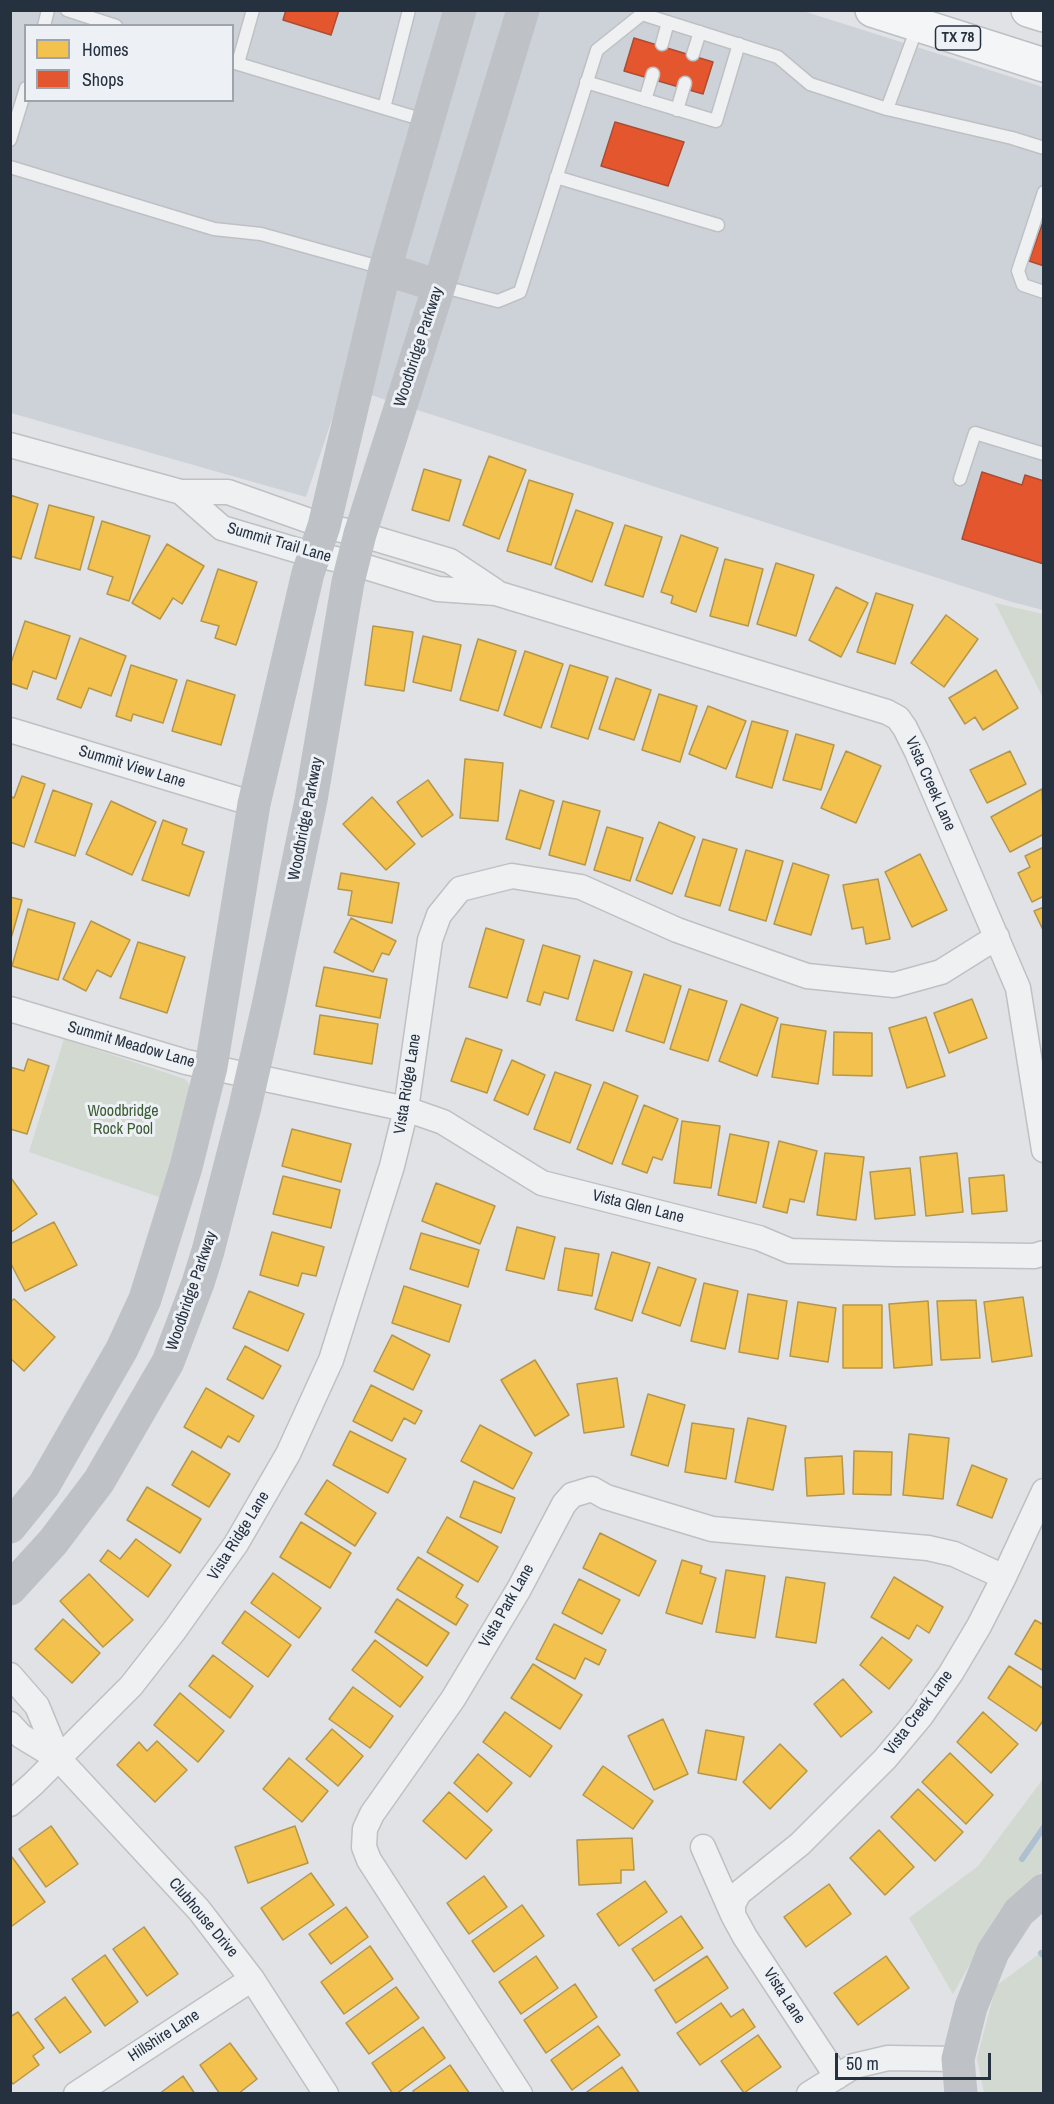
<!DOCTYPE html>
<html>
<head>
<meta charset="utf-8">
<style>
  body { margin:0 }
  #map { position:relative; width:1054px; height:2104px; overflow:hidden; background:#e0e2e5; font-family:"Archivo Narrow",sans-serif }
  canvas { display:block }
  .frame { position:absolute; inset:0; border:12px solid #26313f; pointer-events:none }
  .legend { position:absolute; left:24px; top:24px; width:210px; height:78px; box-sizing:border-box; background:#edf1f5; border:2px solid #9da4ac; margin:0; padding:8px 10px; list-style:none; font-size:18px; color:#26313f }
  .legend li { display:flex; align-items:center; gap:12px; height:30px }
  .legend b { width:30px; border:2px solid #9da4ac }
  .scale { position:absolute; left:835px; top:2053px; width:156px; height:27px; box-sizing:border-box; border:3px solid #26313f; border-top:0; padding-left:8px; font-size:18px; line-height:21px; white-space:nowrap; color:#26313f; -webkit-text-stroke:4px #edf1f5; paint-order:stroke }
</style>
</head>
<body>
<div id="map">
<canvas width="1054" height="2104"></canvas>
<div class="frame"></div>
<ul class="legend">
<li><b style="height:16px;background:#f2c14e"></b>Homes</li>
<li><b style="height:16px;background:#e4572e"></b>Shops</li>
</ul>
<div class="scale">50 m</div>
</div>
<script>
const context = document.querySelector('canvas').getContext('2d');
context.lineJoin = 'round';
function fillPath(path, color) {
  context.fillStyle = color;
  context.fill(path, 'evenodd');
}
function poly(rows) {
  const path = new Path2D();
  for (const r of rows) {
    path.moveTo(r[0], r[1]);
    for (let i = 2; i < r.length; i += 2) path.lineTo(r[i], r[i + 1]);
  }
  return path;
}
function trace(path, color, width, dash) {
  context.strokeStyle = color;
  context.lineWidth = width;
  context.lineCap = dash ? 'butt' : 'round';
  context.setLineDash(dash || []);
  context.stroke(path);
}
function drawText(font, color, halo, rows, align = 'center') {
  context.font = font + ' "Archivo Narrow",sans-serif';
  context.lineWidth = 6;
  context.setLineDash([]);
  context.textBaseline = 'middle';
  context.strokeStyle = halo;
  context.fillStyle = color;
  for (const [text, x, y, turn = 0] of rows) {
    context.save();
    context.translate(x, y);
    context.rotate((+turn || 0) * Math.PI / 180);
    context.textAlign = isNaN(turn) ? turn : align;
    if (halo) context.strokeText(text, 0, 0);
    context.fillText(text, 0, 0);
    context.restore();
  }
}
fillPath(poly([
  [10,11,803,11,1043,87,1043,610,1012,602,343,386,306,497,11,413],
  [26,26,232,26,232,100,26,100]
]), '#cdd2d9');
fillPath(poly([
  [995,603,1043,614,1043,700,1042,696],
  [64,1039,185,1079,189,1084,192,1096,165,1199,29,1152],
  [1043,1779,1043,1870,999,1913,953,1994,909,1918,978,1866],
  [1043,1951,1043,2093,984,2093,977,2058,996,1986]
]), '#d1d9d0');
const homes = poly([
  [489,456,526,470,499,539,463,525,489,456],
  [424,469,461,480,449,521,412,510,424,469],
  [529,480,573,494,551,565,507,551,529,480],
  [10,495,38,504,21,559,10,556,10,495],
  [49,505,94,517,80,570,35,558,49,505],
  [576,510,613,523,592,582,555,568,576,510],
  [102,521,150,536,129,601,107,594,113,577,88,569,102,521],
  [625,525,662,537,643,597,605,585,625,525],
  [681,535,718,548,696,612,671,603,673,596,661,592,681,535],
  [167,544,204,566,182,604,173,598,160,619,132,603,167,544],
  [725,559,763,569,748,626,710,616,725,559],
  [776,563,814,575,796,636,757,624,776,563],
  [218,569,257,582,236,645,215,638,219,626,201,621,218,569],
  [836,587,868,603,841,657,809,640,836,587],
  [876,593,913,605,895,664,857,652,876,593],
  [946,615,978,639,944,687,911,663,946,615],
  [25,621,70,636,56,679,33,671,27,689,10,683,10,666,25,621],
  [373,626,413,632,404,691,365,685,373,626],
  [423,636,461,645,451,691,413,682,423,636],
  [80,638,126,656,111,696,89,688,81,708,57,699,80,638],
  [478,639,516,651,498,711,460,700,478,639],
  [525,651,563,664,541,728,504,715,525,651],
  [131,665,177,680,163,723,133,714,131,721,116,716,131,665],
  [570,665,608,677,588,739,551,727,570,665],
  [996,670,1018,708,983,730,975,717,965,724,949,698,996,670],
  [616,678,651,690,634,740,599,729,616,678],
  [187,680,235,695,221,745,172,731,187,680],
  [659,694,697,706,680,762,642,750,659,694],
  [708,706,746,721,726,769,689,754,708,706],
  [752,721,788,731,772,788,736,777,752,721],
  [796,734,834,745,821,790,783,780,796,734],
  [846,751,881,766,856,823,821,808,846,751],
  [1010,751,1026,784,987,803,970,770,1010,751],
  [465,759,503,763,498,821,460,818,465,759],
  [22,776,45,784,24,847,10,842,10,796,14,798,22,776],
  [428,780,453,815,422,837,397,802,428,780],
  [1042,789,1044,834,1010,852,991,817,1042,789],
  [53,790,92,804,75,856,35,842,53,790],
  [520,790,554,801,540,849,506,839,520,790],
  [372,797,415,844,386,870,343,824,372,797],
  [111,801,156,822,132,875,86,854,111,801],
  [563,801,600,811,585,865,549,855,563,801],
  [163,820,187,829,182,844,204,852,189,896,142,880,163,820],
  [659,822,695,837,672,894,636,880,659,822],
  [607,827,643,838,630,881,594,870,607,827],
  [703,839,737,849,720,906,685,896,703,839],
  [1044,847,1044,896,1032,902,1018,873,1030,867,1025,856,1044,847],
  [746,850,783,861,766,921,729,910,746,850],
  [920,854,947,910,912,927,885,872,920,854],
  [793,863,829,875,811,935,774,924,793,863],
  [341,873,399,883,392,923,348,915,352,891,338,889,341,873],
  [878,879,890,939,866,944,863,927,852,929,843,885,878,879],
  [10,897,22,900,10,942,10,897],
  [1044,907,1044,932,1034,911,1044,907],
  [28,909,75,923,58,980,12,966,28,909],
  [351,918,396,941,389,955,382,953,373,972,334,952,351,918],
  [91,921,130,940,111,977,97,970,86,991,63,979,91,921],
  [486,928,524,940,507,998,469,987,486,928],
  [138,942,185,957,167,1013,120,998,138,942],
  [543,945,580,956,568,999,544,992,540,1005,527,1001,543,945],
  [594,960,632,972,613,1031,576,1020,594,960],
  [324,967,387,979,380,1018,316,1006,324,967],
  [644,974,681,986,664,1043,626,1031,644,974],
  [689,989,727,1001,708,1061,670,1049,689,989],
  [972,999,987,1038,949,1053,934,1013,972,999],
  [741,1004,778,1018,757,1076,719,1061,741,1004],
  [320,1015,378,1024,372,1064,314,1054,320,1015],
  [926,1017,945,1076,907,1088,889,1028,926,1017],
  [781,1024,826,1031,818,1084,772,1077,781,1024],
  [834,1032,872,1033,872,1076,833,1075,834,1032],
  [466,1038,502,1050,487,1093,451,1081,466,1038],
  [28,1059,49,1066,27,1134,10,1129,10,1067,24,1071,28,1059],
  [512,1060,545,1075,528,1115,494,1100,512,1060],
  [555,1072,591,1085,570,1143,534,1129,555,1072],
  [604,1082,638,1096,612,1164,577,1149,604,1082],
  [644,1105,678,1119,662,1160,653,1157,647,1173,622,1164,644,1105],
  [682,1121,720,1126,711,1188,674,1183,682,1121],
  [292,1129,351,1144,341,1182,282,1166,292,1129],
  [730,1134,769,1142,756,1203,718,1195,730,1134],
  [779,1141,817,1151,804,1202,790,1199,787,1213,763,1207,779,1141],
  [825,1153,864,1157,856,1220,817,1215,825,1153],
  [957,1153,963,1212,926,1216,920,1157,957,1153],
  [910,1168,915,1215,875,1219,870,1172,910,1168],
  [1004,1175,1007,1211,972,1214,969,1178,1004,1175],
  [283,1176,340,1190,331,1228,273,1214,283,1176],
  [11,1178,37,1214,10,1233,10,1179,11,1178],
  [436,1183,495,1206,480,1244,422,1221,436,1183],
  [54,1222,77,1265,25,1291,10,1262,10,1244,54,1222],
  [517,1227,555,1237,544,1279,506,1270,517,1227],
  [272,1232,324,1247,316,1276,302,1273,298,1286,260,1275,272,1232],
  [421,1233,479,1250,468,1287,410,1269,421,1233],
  [565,1248,599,1254,592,1296,558,1290,565,1248],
  [612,1252,650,1263,632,1321,595,1309,612,1252],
  [658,1267,696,1279,680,1326,642,1313,658,1267],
  [704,1283,738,1291,725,1349,691,1341,704,1283],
  [404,1286,461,1305,449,1342,392,1323,404,1286],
  [249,1291,304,1314,288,1351,233,1328,249,1291],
  [748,1294,787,1301,778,1359,739,1352,748,1294],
  [1023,1297,1032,1356,992,1362,984,1302,1023,1297],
  [14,1299,55,1337,24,1371,10,1358,10,1302,14,1299],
  [976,1300,980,1358,941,1360,937,1301,976,1300],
  [928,1301,932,1365,894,1368,889,1304,928,1301],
  [798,1302,836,1308,828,1362,790,1356,798,1302],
  [843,1305,882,1305,882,1368,843,1368,843,1305],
  [392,1335,430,1355,413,1390,374,1371,392,1335],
  [245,1346,281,1366,263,1399,227,1379,245,1346],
  [535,1360,569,1415,535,1436,501,1380,535,1360],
  [617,1378,624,1427,584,1433,577,1384,617,1378],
  [371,1385,422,1411,415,1424,404,1418,392,1441,353,1421,371,1385],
  [206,1388,254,1416,239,1442,228,1436,221,1448,184,1427,206,1388],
  [648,1394,685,1405,668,1466,631,1455,648,1394],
  [748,1418,786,1426,773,1490,735,1482,748,1418],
  [692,1423,734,1429,726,1479,685,1472,692,1423],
  [480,1425,532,1453,513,1489,461,1461,480,1425],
  [350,1431,406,1459,388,1493,333,1465,350,1431],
  [909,1434,949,1438,943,1499,903,1495,909,1434],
  [192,1451,230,1474,209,1507,172,1485,192,1451],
  [854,1451,892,1452,891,1495,853,1494,854,1451],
  [842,1456,844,1494,807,1496,805,1458,842,1456],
  [972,1465,1007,1479,992,1518,957,1505,972,1465],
  [327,1480,376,1513,355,1546,305,1514,327,1480],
  [474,1481,515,1498,501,1533,460,1517,474,1481],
  [147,1487,201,1519,180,1553,127,1520,147,1487],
  [447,1517,498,1547,478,1582,427,1552,447,1517],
  [301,1522,351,1553,330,1588,280,1557,301,1522],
  [600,1533,656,1561,639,1596,583,1568,600,1533],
  [136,1539,171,1565,148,1597,100,1561,108,1550,120,1559,136,1539],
  [418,1557,463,1585,456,1597,468,1605,456,1625,397,1589,418,1557],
  [682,1560,702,1566,700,1573,716,1578,702,1624,666,1613,682,1560],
  [726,1570,765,1576,755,1638,716,1632,726,1570],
  [273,1573,321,1608,299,1638,251,1603,273,1573],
  [89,1574,133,1620,103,1647,60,1601,89,1574],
  [786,1577,825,1583,816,1643,776,1637,786,1577],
  [894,1577,943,1607,929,1633,917,1625,909,1639,871,1617,894,1577],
  [579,1579,620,1600,602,1634,562,1613,579,1579],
  [397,1599,449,1633,427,1666,375,1632,397,1599],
  [245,1611,291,1645,268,1677,222,1643,245,1611],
  [63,1619,100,1653,72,1683,35,1649,63,1619],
  [1035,1620,1044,1625,1044,1671,1015,1654,1035,1620],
  [554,1624,606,1650,599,1665,585,1658,575,1679,536,1659,554,1624],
  [882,1637,912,1660,889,1689,860,1665,882,1637],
  [375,1640,423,1677,400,1707,352,1670,375,1640],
  [213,1655,253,1686,230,1718,189,1686,213,1655],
  [533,1664,582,1695,560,1729,511,1698,533,1664],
  [1009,1666,1044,1689,1044,1719,1036,1731,988,1698,1009,1666],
  [843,1679,872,1712,841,1737,814,1704,843,1679],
  [353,1687,393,1716,370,1748,329,1719,353,1687],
  [180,1693,224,1731,198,1762,154,1725,180,1693],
  [505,1712,552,1746,530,1777,483,1742,505,1712],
  [983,1712,1018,1744,991,1773,957,1742,983,1712],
  [663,1719,688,1774,654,1790,628,1736,663,1719],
  [332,1729,363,1756,338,1786,306,1759,332,1729],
  [706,1730,744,1737,736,1780,698,1773,706,1730],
  [157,1741,187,1770,155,1802,117,1765,139,1742,147,1751,157,1741],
  [780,1744,807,1771,770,1809,743,1782,780,1744],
  [950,1753,993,1795,966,1824,922,1782,950,1753],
  [478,1754,512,1783,487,1812,454,1783,478,1754],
  [289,1758,328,1791,302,1822,263,1789,289,1758],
  [603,1766,653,1801,633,1829,583,1795,603,1766],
  [918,1789,963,1832,935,1861,891,1817,918,1789],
  [449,1792,492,1830,466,1859,423,1821,449,1792],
  [51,1826,78,1864,46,1887,19,1849,51,1826],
  [295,1826,308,1863,248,1883,235,1847,295,1826],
  [879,1830,914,1867,885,1895,850,1858,879,1830],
  [632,1838,634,1870,621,1870,621,1883,579,1885,577,1840,632,1838],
  [12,1857,45,1902,12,1926,10,1924,10,1858,12,1857],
  [311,1873,334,1905,283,1940,261,1908,311,1873],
  [484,1876,507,1907,469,1934,447,1903,484,1876],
  [645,1881,667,1912,619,1946,597,1914,645,1881],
  [829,1884,851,1914,806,1947,784,1917,829,1884],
  [522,1905,544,1936,494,1972,472,1941,522,1905],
  [346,1907,368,1937,331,1964,309,1934,346,1907],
  [681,1916,703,1948,654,1981,632,1949,681,1916],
  [144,1927,178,1974,147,1996,113,1949,144,1927],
  [370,1946,393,1979,344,2014,321,1982,370,1946],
  [105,1955,138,2002,105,2026,72,1979,105,1955],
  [536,1956,558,1988,521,2014,499,1982,536,1956],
  [707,1956,728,1988,676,2023,655,1990,707,1956],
  [886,1956,909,1988,858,2025,834,1993,886,1956],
  [575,1984,597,2017,546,2053,524,2020,575,1984],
  [396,1987,419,2018,369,2054,346,2023,396,1987],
  [65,1997,91,2032,60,2053,35,2019,65,1997],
  [721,2003,731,2017,743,2009,755,2027,700,2065,677,2033,721,2003],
  [18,2012,44,2048,33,2056,39,2065,13,2084,10,2080,10,2017,18,2012],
  [598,2026,620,2055,572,2090,551,2060,598,2026],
  [423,2027,445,2058,396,2094,393,2094,372,2063,423,2027],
  [758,2035,781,2067,744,2093,721,2061,758,2035],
  [230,2043,257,2079,238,2094,220,2094,200,2065,230,2043],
  [450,2065,470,2094,415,2094,413,2091,450,2065],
  [622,2067,640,2094,584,2094,622,2067],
  [183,2076,195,2094,159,2094,183,2076]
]);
fillPath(homes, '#f2c14e');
trace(homes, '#b5964a', 1.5);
const shops = poly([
  [286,10,339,10,331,35,283,20,286,10],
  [634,38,713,62,703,94,624,71,634,38],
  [615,122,684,142,668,186,601,166,615,122],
  [1043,222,1044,222,1044,266,1029,261,1043,222],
  [982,472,1022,485,1025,475,1044,481,1044,564,962,539,982,472]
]);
fillPath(shops, '#e4572e');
trace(shops, '#ab4c33', 1.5);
trace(poly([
  [1022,1859,1044,1827],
  [1041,1953,1044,1956]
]), '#adc0d1', 6);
const lane = poly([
  [67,10,116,26],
  [44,26,48,10],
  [662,44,668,22],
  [693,54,700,32],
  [232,62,427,121],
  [238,63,253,10],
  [586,82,716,121,739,44],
  [645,100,653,74],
  [384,108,409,10],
  [887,109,1012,138,1044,148],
  [677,110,685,83],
  [10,140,26,88],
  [10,167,214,229,261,234,383,268],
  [556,177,718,225],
  [1044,192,1018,271,1023,285,1044,292],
  [440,286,498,301,520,292,597,50,642,14,778,57,810,84,887,109,918,25],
  [960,479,975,433,1044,454]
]);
const street = poly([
  [10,445,181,492,228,492,324,526,360,534,450,561,495,591],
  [181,492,222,528,296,550,353,563,438,589,496,593,887,712,898,718,905,728,917,752,1018,988,1044,1150],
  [10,730,254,804],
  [10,1009,186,1062,406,1109,443,1122,542,1183,759,1238,790,1251,895,1254,1034,1256,1044,1253],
  [10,1675,37,1706,59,1759],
  [10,1724,21,1736,59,1759,199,1910,252,1979,326,2094],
  [10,1804,33,1784,131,1686,174,1631,236,1544,288,1454,331,1360,392,1166,406,1109,430,940,439,915,460,889,512,876,581,887,677,930,807,976,894,985,941,972,997,937],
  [703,1847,733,1915],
  [837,2077,745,1937,733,1915,733,1904,739,1893,800,1844,885,1759,921,1716,951,1673,979,1626,1004,1577,1044,1491],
  [76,2094,252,1979],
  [520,2094,369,1860,364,1847,365,1829,372,1814,453,1699,519,1589,564,1504,572,1495,592,1489,606,1497,712,1529,928,1548,954,1554,1004,1577],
  [809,2094,854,2066,888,2058,958,2059]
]);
const primary = poly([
  [872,10,1044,65],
  [1028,10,1044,15]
]);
trace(lane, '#bec0c3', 15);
trace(street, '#bec0c3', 27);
trace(primary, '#bcbfc3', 36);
trace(lane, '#eff0f2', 12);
trace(street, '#eff0f2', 24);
trace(poly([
  [385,269,439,286],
  [10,1527,44,1485,122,1349,145,1299,186,1167,211,1067,254,804,308,573,324,526,385,269,460,10],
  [10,1589,53,1542,99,1481,168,1362,198,1283,208,1251,245,1107,268,1006,311,800,348,582,360,534,439,286,523,10],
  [961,2094,958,2059,971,2007,993,1952,1019,1912,1044,1890]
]), '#bec1c5', 33);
trace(primary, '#f4f5f6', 33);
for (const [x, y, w] of [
  [958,38,45]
]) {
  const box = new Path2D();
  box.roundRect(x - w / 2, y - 12, w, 24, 4.5);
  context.fillStyle = '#edf1f5';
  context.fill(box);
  trace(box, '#26313f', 1.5);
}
drawText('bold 15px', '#26313f', null, [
  ["TX 78",958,38]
]);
drawText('16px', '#26313f', '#edf1f5', [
  ["Woodbridge Parkway",419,347,-72],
  ["Summit Trail Lane",279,543,16],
  ["Summit View Lane",132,767,17],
  ["Vista Creek Lane",930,784,66],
  ["Woodbridge Parkway",306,819,-79],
  ["Summit Meadow Lane",131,1045,16],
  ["Vista Ridge Lane",408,1084,-81],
  ["Vista Glen Lane",638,1207,14],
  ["Woodbridge Parkway",192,1291,-71],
  ["Vista Ridge Lane",239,1536,-58],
  ["Vista Park Lane",507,1606,-60],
  ["Vista Creek Lane",919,1713,-53],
  ["Clubhouse Drive",203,1918,50],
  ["Vista Lane",784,1996,57],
  ["Hillshire Lane",164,2036,-33]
]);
drawText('16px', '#3d5b33', '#edf1f5', [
  ["Woodbridge",123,1112],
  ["Rock Pool",123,1130]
]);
</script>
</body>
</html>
